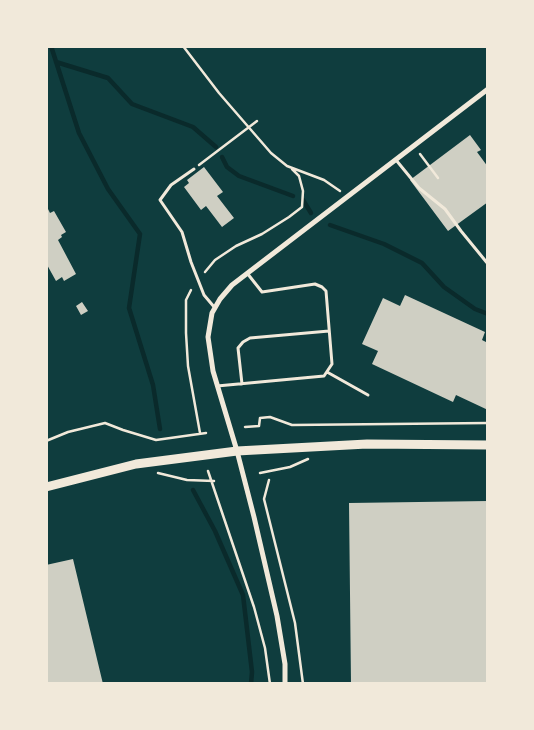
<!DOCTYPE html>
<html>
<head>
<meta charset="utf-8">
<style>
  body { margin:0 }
  #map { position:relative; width:534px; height:730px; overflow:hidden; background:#0f3d3e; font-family:Commissioner,sans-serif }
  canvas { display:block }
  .frame { position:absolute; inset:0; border:48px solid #f1e9da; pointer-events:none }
</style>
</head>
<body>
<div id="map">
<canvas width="534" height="730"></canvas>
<div class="frame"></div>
</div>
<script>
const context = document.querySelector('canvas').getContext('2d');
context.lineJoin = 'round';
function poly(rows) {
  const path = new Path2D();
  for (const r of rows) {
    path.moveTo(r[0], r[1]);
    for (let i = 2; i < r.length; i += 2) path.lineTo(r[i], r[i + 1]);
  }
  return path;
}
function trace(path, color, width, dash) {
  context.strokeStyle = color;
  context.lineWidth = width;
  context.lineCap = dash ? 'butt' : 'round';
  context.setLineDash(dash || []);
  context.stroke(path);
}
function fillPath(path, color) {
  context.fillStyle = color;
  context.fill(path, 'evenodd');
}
trace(poly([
  [51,46,79,133,108,189,140,234,129,308,153,385,160,429],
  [56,62,108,78,132,104,193,127,216,147],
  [222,157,227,167,239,176,293,196],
  [303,200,311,213],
  [330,225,384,244,422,263,444,287,475,309,488,314],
  [193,490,215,531,243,595,252,672,251,684]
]), '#0a2a2b', 4.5);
fillPath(poly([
  [470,135,481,150,477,152,488,167,488,202,448,231,410,180],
  [204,167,223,192,217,196,234,218,222,227,206,206,201,210,184,187,189,183,187,180],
  [48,209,50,213,54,211,66,232,61,235,62,237,58,240,76,274,64,281,62,277,56,281,46,263,46,211],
  [405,295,485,332,482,340,488,343,488,410,456,395,453,402,372,364,378,351,362,344,383,298,400,306],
  [82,302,88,311,81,315,76,306],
  [488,501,488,684,351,684,349,503],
  [73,559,103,684,46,684,46,565]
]), '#cfcfc3');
trace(poly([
  [183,46,219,93,271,153,287,166,324,180,340,191],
  [420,154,438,178],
  [199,165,257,121],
  [205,272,215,260,236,246,262,234,289,217,302,207,303,191,299,176,292,169],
  [191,290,186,300,186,333,188,366,200,433],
  [245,427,259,426,260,418,270,417,292,425,488,423],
  [46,441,68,432,105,423,123,430,156,440,206,433],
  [208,471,254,607,265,648,270,684],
  [158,473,187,480,214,481],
  [260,473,290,467,308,459],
  [269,480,264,499,295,623,303,684]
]), '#f1e9da', 2.5);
trace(poly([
  [396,160,419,188,445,209,461,231,488,264],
  [194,169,171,185,160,200,182,232,191,262,204,295,215,308],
  [327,372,368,395],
  [242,384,238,348,243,342,250,338,329,331],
  [217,386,324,376,332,364,326,291,322,287,315,284,262,292,247,273]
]), '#f1e9da', 3);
trace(poly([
  [285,684,285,664,277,616,254,517,237,451,213,371,208,337,212,313,220,299,232,285,488,89]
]), '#f1e9da', 5);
trace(poly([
  [46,487,136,464,237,451,367,444,488,445]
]), '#f1e9da', 9);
</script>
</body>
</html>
